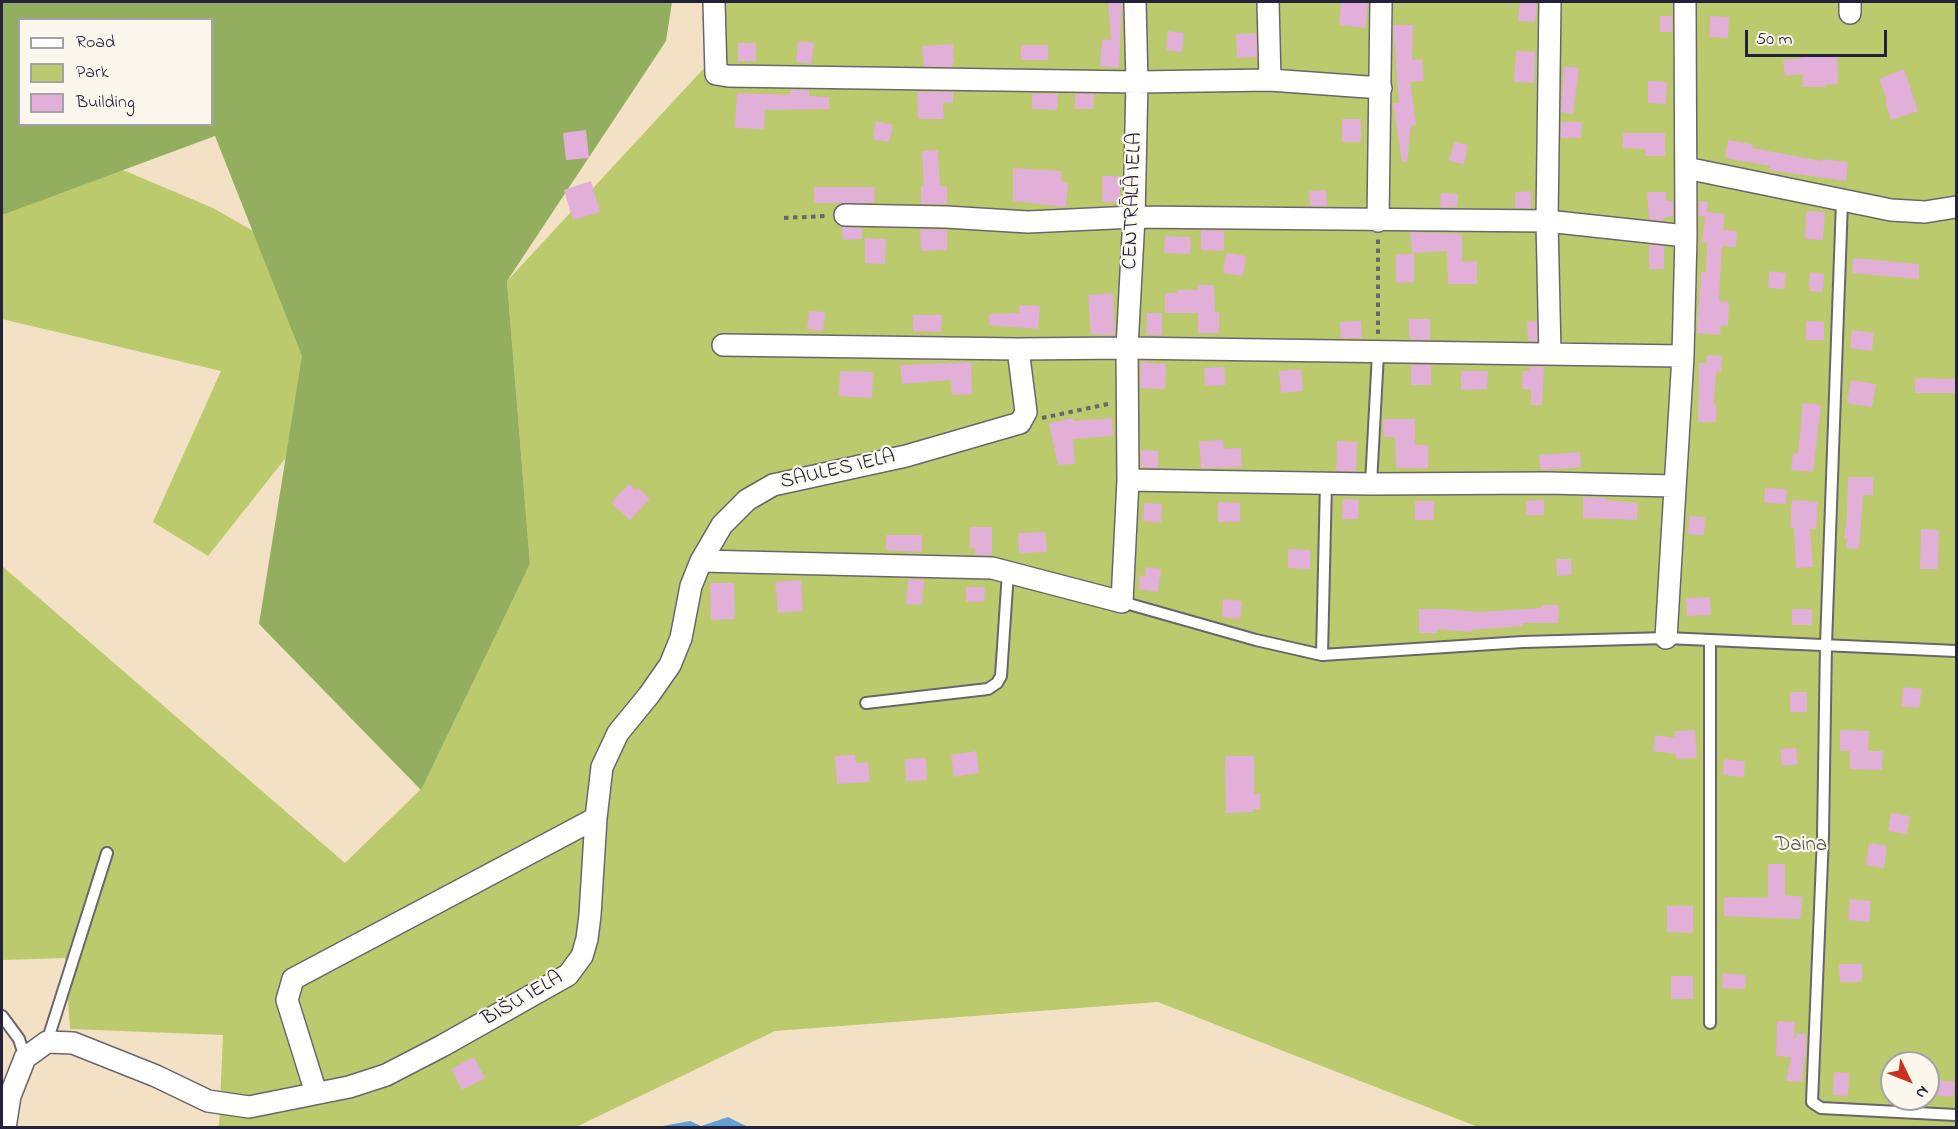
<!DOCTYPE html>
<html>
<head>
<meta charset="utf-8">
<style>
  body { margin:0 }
  #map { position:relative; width:1958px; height:1129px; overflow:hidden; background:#f2e1c4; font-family:"Indie Flower",sans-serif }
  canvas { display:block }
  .frame { position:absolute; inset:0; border:3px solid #22223b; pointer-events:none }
  .legend { position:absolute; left:18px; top:18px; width:195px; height:108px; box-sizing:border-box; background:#fbf7ec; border:2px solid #a4a2a5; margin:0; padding:8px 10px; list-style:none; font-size:18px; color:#22223b }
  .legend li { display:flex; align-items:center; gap:12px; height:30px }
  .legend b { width:30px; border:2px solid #a4a2a5 }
  .north { position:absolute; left:1880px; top:1051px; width:60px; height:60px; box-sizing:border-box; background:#fbf7ec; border:2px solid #a4a2a5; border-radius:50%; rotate:133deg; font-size:16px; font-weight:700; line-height:24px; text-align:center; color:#22223b }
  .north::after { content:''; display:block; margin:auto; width:21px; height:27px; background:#c8321e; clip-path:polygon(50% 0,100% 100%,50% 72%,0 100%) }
  .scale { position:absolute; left:1745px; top:30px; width:142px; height:27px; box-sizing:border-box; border:3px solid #22223b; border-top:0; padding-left:8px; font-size:18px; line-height:21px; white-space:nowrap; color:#22223b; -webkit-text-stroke:4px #fbf7ec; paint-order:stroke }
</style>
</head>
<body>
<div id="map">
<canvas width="1958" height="1129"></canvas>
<div class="frame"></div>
<ul class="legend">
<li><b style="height:8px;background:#fff"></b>Road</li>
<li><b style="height:16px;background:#bbca6c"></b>Park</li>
<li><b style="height:16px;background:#e1afd7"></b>Building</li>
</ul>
<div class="north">N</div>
<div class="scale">50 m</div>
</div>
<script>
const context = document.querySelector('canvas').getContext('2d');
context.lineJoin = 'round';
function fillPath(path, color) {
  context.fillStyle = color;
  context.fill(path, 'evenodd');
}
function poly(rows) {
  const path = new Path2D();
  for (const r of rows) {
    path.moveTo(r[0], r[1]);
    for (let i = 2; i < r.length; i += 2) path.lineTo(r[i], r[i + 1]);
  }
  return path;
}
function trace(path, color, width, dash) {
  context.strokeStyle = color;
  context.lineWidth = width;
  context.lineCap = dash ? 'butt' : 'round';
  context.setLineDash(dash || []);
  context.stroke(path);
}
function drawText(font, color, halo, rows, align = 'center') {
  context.font = font + ' "Indie Flower",sans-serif';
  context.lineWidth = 4.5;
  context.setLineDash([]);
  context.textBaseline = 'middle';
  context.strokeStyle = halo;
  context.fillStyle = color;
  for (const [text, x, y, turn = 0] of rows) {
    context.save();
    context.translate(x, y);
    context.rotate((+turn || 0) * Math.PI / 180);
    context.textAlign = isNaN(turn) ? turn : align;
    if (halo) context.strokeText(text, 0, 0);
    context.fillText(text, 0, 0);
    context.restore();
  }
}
fillPath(poly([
  [704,2,1956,2,1956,1127,1478,1127,1158,1002,775,1031,576,1127,219,1127,223,1035,70,1029,65,958,2,960,2,566,345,863,421,789,530,564,507,281,707,65],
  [1892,1063,1928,1063,1928,1099,1892,1099],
  [2,119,213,208,399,315,208,556,153,522,221,371,2,319]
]), '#bbca6c');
fillPath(poly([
  [2,2,672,2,666,41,507,281,530,564,421,790,259,624,302,356,215,136,2,215],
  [20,20,212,20,212,124,20,124]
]), '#94ae60');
fillPath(poly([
  [728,1117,748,1127,657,1127,690,1121,701,1126]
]), '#65a0d5');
fillPath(poly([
  [1108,2,1122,2,1119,68,1100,66,1102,39,1111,40],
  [1341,2,1368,3,1365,28,1339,25],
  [1520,2,1537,2,1535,22,1518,21],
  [1660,16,1672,16,1672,32,1660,32],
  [1710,16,1729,17,1728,38,1709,37],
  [1393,25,1413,25,1412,60,1422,59,1424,81,1410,82,1416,125,1411,126,1407,162,1402,162,1393,103,1399,103],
  [1168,31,1184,33,1182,52,1166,50],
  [1256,33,1257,57,1237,58,1236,34],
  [798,41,814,43,811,64,796,62],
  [738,43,756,43,756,61,738,61],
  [953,44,954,63,952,63,952,67,924,66,922,46],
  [1021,45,1048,45,1048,60,1021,60],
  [1516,51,1535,52,1534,83,1514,82],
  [1802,54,1837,54,1838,84,1825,85,1825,87,1803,87,1802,74,1785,76,1783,60,1802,58],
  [1564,66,1579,68,1573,114,1561,112],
  [1904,69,1918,111,1891,120,1885,101,1887,100,1879,79],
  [1648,81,1667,82,1666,104,1648,103],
  [790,90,809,90,809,96,829,97,829,109,765,110,764,129,735,128,737,93,790,95],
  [917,92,953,92,953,102,943,103,944,119,918,119],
  [1032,94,1058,94,1057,110,1032,109],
  [1075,94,1094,94,1093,109,1075,109],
  [1342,119,1361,119,1361,142,1342,142],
  [876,121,893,125,889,142,873,139],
  [1561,122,1582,122,1581,138,1561,138],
  [586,130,589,158,566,160,563,133],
  [1623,133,1665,133,1665,156,1645,156,1645,149,1623,148],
  [1728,140,1752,144,1752,148,1822,161,1822,159,1848,162,1846,181,1769,170,1770,166,1725,158],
  [1454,142,1468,145,1464,164,1449,161],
  [938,150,940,186,947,186,947,204,921,204,921,186,924,186,922,151],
  [1013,168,1061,171,1062,182,1068,183,1066,207,1013,201],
  [1102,176,1120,176,1120,202,1102,202],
  [591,181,600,212,573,220,564,190],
  [814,187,875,187,874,203,814,203],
  [1326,190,1327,206,1310,206,1309,191],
  [1531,191,1531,208,1515,208,1515,192],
  [1647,192,1666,192,1666,201,1673,201,1673,216,1664,217,1664,221,1649,219],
  [1441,193,1458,194,1457,207,1440,207],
  [1699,201,1708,201,1707,212,1725,214,1723,230,1737,231,1736,247,1722,246,1719,298,1720,301,1729,302,1728,326,1721,325,1720,335,1697,333,1701,272,1706,272,1707,243,1702,242,1705,216,1699,216],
  [1806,211,1825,212,1823,240,1805,239],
  [842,227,862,228,862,239,843,240],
  [920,229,947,230,947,250,921,251],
  [1201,230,1224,231,1224,251,1201,250],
  [1410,232,1462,234,1462,262,1477,261,1477,284,1448,284,1447,251,1412,253],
  [1165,236,1191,237,1190,254,1164,253],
  [865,238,886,239,885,264,865,263],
  [1649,245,1664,246,1664,269,1649,269],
  [1226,253,1246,256,1243,276,1223,273],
  [1396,254,1414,254,1414,282,1396,283],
  [1853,258,1919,264,1919,279,1852,273],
  [1769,271,1786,273,1784,289,1768,288],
  [1810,272,1824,274,1823,292,1809,291],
  [1198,285,1214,285,1215,312,1219,312,1219,333,1198,333,1198,313,1165,313,1165,293,1177,293,1177,290,1198,290],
  [1113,293,1115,335,1091,334,1088,295],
  [1020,305,1040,306,1038,329,989,325,989,314,1019,313],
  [809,311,825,312,823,331,807,329],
  [1147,313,1162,313,1162,335,1146,335],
  [913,315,942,315,941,332,913,331],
  [1409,319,1430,319,1430,340,1411,339,1411,337,1409,337],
  [1361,321,1362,338,1341,338,1340,322],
  [1537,321,1537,341,1528,341,1527,322],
  [1806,321,1824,322,1824,340,1806,340],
  [1852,330,1874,333,1872,351,1850,348],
  [1707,355,1722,356,1721,372,1716,371,1714,404,1716,404,1716,422,1698,422,1699,363,1706,363],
  [971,362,972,394,952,395,951,380,902,384,900,365],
  [1141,362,1166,364,1165,389,1140,388],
  [1411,365,1431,365,1431,385,1411,385],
  [1224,367,1226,385,1205,386,1204,368],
  [1529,367,1544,367,1542,405,1531,405,1531,389,1522,389,1523,371,1530,371],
  [1301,369,1303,391,1281,393,1279,371],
  [840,371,873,372,872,398,839,396],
  [1461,371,1488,371,1487,389,1461,390],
  [1915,378,1956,379,1956,393,1915,393],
  [1851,380,1876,384,1872,407,1847,403],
  [1803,403,1821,405,1813,472,1791,470,1793,453,1798,454],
  [1073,418,1074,421,1112,418,1113,436,1073,439,1075,464,1058,465,1049,423],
  [1383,419,1415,419,1415,445,1428,445,1428,468,1396,468,1395,437,1384,437],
  [1223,440,1224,449,1241,448,1242,467,1201,468,1199,441],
  [1337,441,1357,442,1356,471,1336,471],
  [1141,450,1158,451,1158,468,1141,467],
  [1580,452,1581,467,1541,470,1539,455],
  [1848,477,1873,477,1873,495,1863,495,1859,549,1846,548,1847,539,1844,539,1847,514],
  [629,484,636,490,638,488,650,499,630,520,611,503],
  [1765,488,1787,489,1786,504,1764,503],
  [1583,497,1606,498,1606,500,1638,503,1637,520,1583,518],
  [1343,499,1359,500,1358,519,1342,519],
  [1544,500,1544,515,1526,515,1526,501],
  [1792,500,1818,502,1816,529,1810,529,1813,567,1796,568,1794,528,1790,527],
  [1415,501,1434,501,1434,520,1415,520],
  [1218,502,1240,503,1240,522,1218,522],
  [1144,503,1162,504,1161,523,1143,521],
  [1689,516,1705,517,1704,535,1688,534],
  [970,527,992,527,992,555,975,555,975,548,970,548],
  [1921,529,1939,530,1938,569,1920,569],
  [1045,532,1047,552,1019,553,1018,533],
  [886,535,922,535,922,552,886,550],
  [1288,549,1310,550,1310,569,1288,568],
  [1556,559,1571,559,1572,575,1557,576],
  [1146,567,1161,569,1158,592,1139,589,1140,575,1145,576],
  [908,579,924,580,922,605,906,604],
  [801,580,803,611,778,613,775,582],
  [710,583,734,583,735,619,711,620],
  [966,587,985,587,984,602,966,602],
  [1710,597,1711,615,1687,616,1686,598],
  [1223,599,1242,601,1240,619,1222,617],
  [1541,605,1559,605,1558,623,1523,623,1523,626,1472,630,1472,632,1437,629,1437,633,1419,633,1419,609,1445,609,1478,612,1541,608],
  [1792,609,1812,609,1812,625,1792,625],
  [1903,687,1922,689,1919,708,1901,706],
  [1790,692,1807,692,1807,712,1790,712],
  [1695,730,1697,758,1676,759,1676,754,1653,751,1655,735,1675,738,1675,731],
  [1840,730,1869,731,1868,751,1883,751,1882,770,1850,769,1850,751,1840,751],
  [1796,748,1798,764,1782,766,1780,749],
  [976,751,979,773,954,777,951,755],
  [855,755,856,763,868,762,870,782,837,784,835,756],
  [1225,756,1254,756,1254,794,1260,793,1260,809,1253,809,1253,812,1226,813],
  [926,758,927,780,906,781,905,759],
  [1724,759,1745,761,1744,777,1723,775],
  [1891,813,1910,816,1907,834,1888,831],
  [1869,843,1887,846,1884,868,1866,865],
  [1768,864,1785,864,1785,895,1803,897,1800,919,1724,916,1724,897,1768,898],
  [1850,899,1871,901,1869,922,1848,920],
  [1667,906,1693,906,1693,933,1667,932],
  [1839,964,1862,964,1862,982,1840,982],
  [1723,973,1746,975,1745,989,1722,988],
  [1671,976,1693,976,1693,999,1671,999],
  [1777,1021,1795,1022,1794,1037,1796,1038,1797,1033,1806,1034,1806,1057,1804,1057,1802,1082,1786,1081,1791,1057,1776,1056],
  [474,1057,485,1078,462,1090,451,1069],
  [1834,1072,1849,1073,1848,1096,1833,1095],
  [1933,1079,1955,1082,1953,1097,1932,1095]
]), '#e1afd7');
const lane = poly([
  [1842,201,1826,644,1823,836,1812,1102,1821,1108,1956,1115],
  [1371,484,1378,353],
  [1122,602,1256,640,1322,655,1523,642,1666,638,1956,651],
  [1710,640,1710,1023],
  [1322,655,1326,482],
  [866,703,988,689,997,683,1001,676,1008,572],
  [2,1016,19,1039,25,1058],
  [47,1042,107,853]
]);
const street = poly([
  [714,2,716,74,728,76,1137,82,1270,80,1381,88],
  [1268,2,1270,80],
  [1550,2,1547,221,1550,354],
  [1850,2,1850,13],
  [1686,168,1891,210,1925,212,1956,207],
  [845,215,946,217,1028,222,1134,217,1547,221,1686,236],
  [1378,221,1381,2],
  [723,345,1018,349,1127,348,1683,356],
  [1128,480,1371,484,1547,483,1674,486],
  [701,561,992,568,1122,602,1128,480,1127,348,1134,217,1137,82,1135,2],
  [1666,638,1683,356,1686,236,1685,2],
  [316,1093,287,1000,293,979,596,818],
  [5,1128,10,1096,25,1058,47,1042,73,1043,156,1076,208,1101,249,1107,349,1087,386,1075,442,1046,568,975,582,956,587,939,590,915,596,818,602,767,618,733,649,695,670,665,681,638,691,586,701,561,722,525,747,500,773,485,906,456,1020,423,1026,412,1018,349]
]);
trace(lane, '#6b656b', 14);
trace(street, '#6b656b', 24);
trace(poly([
  [784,218,826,216],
  [1378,334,1378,239],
  [1042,418,1108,404]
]), '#6b656b', 4, [4.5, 4.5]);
trace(lane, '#fff', 10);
trace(street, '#fff', 21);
drawText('21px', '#22223b', '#fbf7ec', [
  ["CENTRĀLĀ IELA",1134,201,-88],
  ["SAULES IELA",838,471,-13],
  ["BIŠU IELA",523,1000,-30]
]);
drawText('21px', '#50544a', '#fbf7ec', [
  ["Daina",1801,847]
]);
</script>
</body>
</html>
